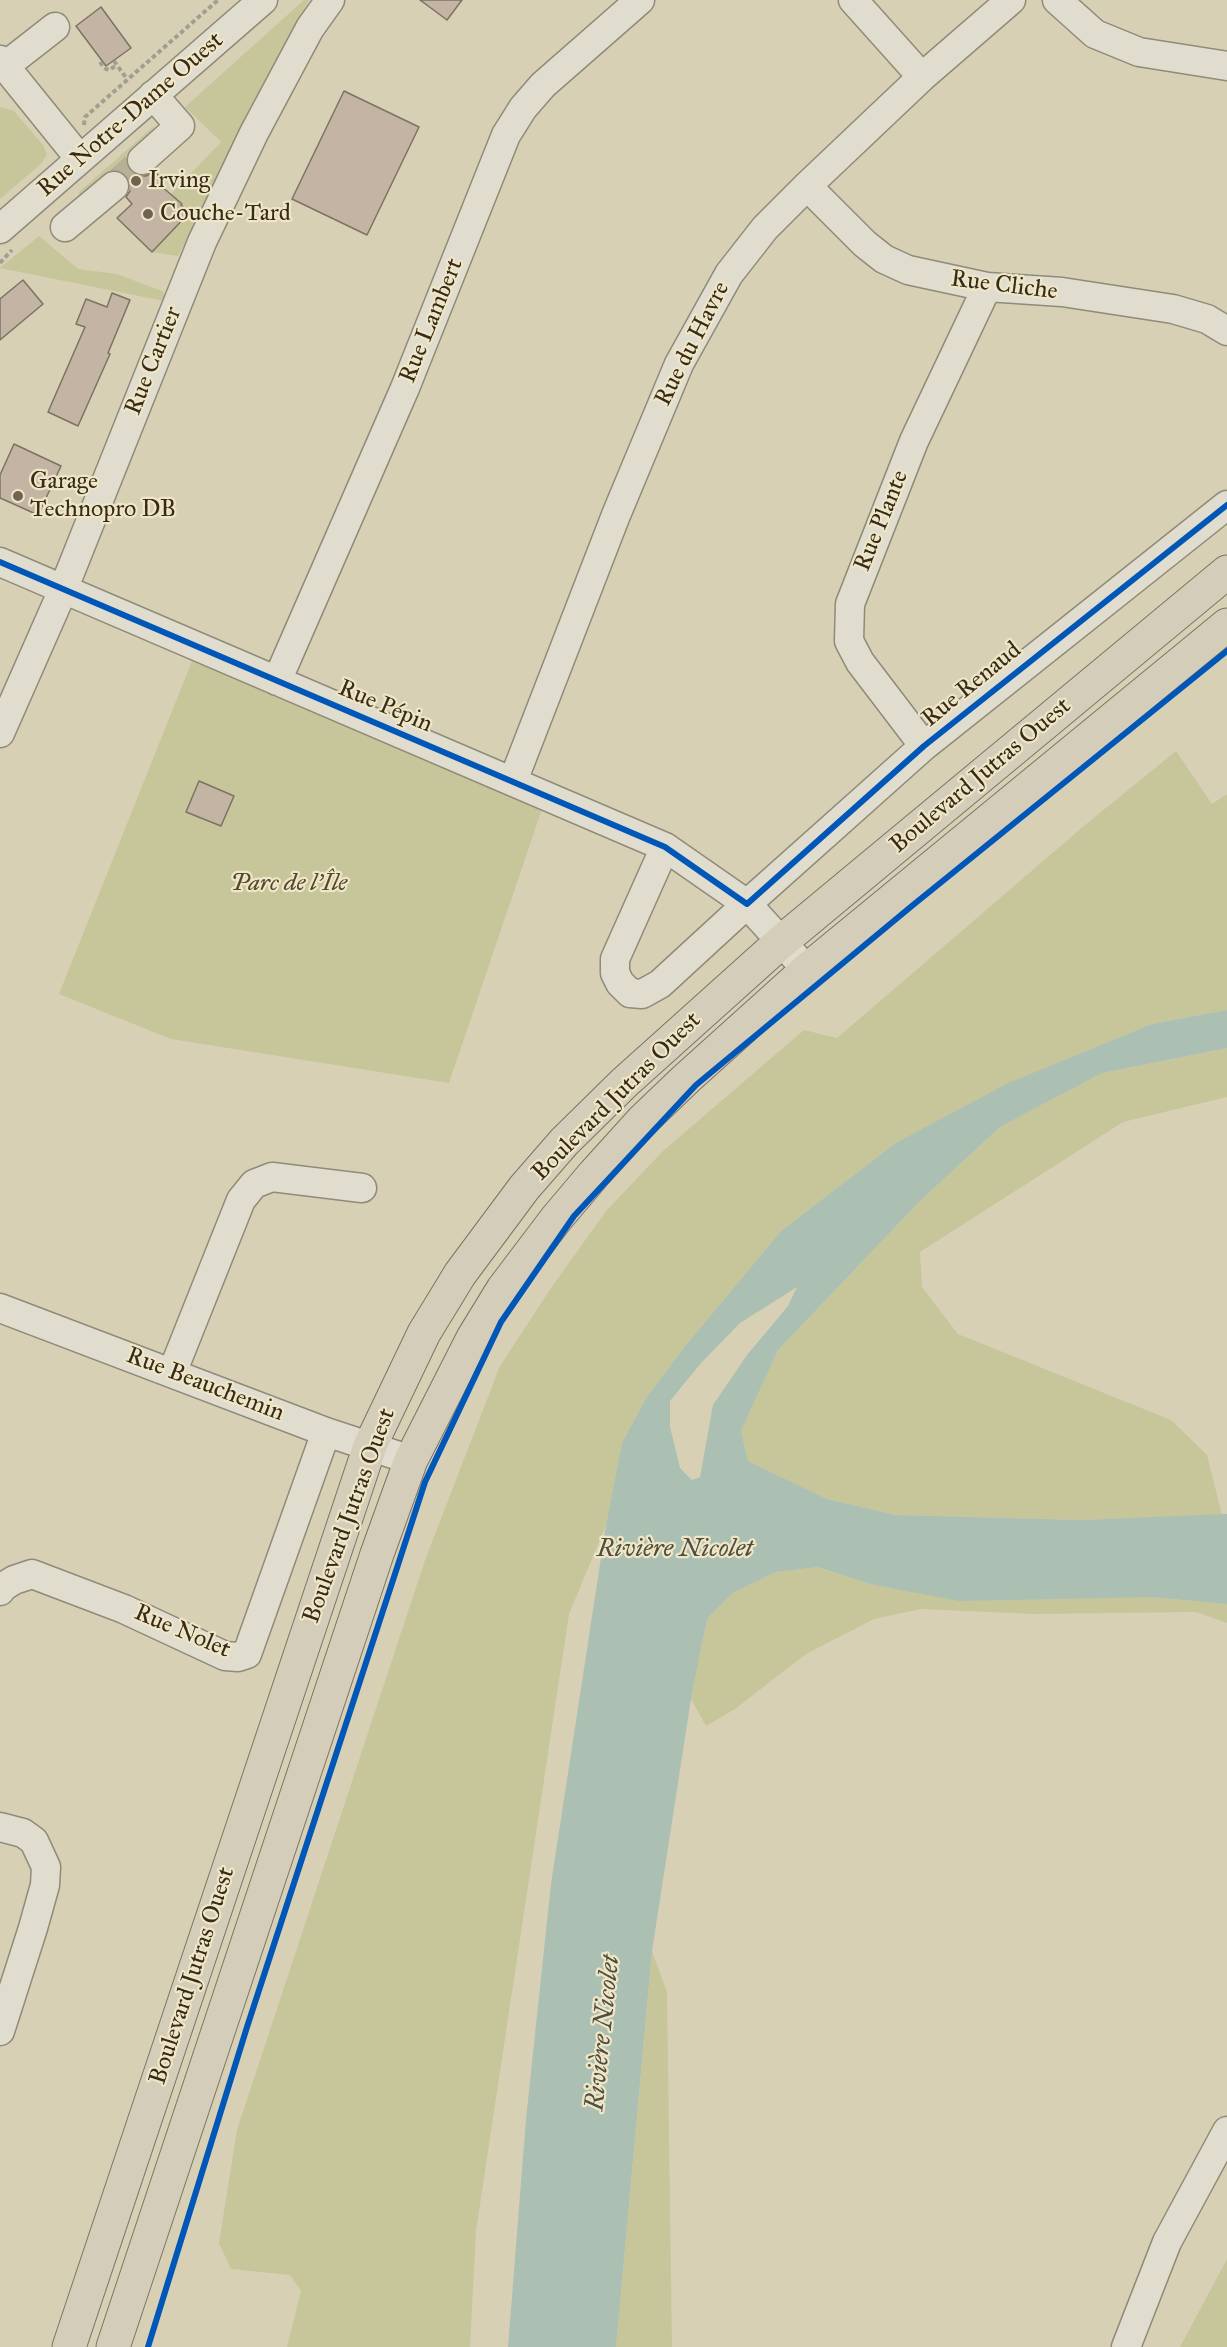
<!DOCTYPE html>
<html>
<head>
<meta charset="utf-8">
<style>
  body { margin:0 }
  canvas { display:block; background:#d7d0b5 }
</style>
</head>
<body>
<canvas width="1227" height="2347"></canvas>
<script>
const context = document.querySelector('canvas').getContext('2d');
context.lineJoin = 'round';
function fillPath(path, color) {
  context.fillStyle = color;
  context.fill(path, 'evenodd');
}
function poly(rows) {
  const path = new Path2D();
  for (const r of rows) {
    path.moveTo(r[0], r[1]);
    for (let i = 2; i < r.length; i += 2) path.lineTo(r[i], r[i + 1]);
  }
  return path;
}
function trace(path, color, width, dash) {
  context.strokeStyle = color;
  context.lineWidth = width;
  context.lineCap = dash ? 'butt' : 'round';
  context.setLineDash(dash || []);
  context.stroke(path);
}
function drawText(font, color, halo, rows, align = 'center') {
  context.font = font + ' "IM FELL Great Primer",serif';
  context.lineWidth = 4.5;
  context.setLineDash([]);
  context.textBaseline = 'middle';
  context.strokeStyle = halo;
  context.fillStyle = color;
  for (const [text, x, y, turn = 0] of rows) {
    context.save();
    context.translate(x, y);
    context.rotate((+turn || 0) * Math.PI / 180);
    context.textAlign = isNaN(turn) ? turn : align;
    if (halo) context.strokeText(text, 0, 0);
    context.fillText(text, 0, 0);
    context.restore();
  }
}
fillPath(poly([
  [304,0,309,0,178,256,152,252,185,217,187,212,181,203,171,194,221,142,185,107],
  [0,107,14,111,43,145,47,154,41,164,0,199],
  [153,127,157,128,156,131,82,196,79,196,79,192],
  [39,236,78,269,117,274,162,291,166,296,164,301,0,268],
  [194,656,543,806,449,1083,171,1039,59,994],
  [1176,751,1212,804,1227,794,1227,1010,1152,1024,1008,1083,897,1142,781,1231,686,1345,646,1398,622,1443,606,1525,569,1614,476,2231,470,2347,287,2347,301,2291,290,2275,231,2269,219,2243,237,2130,425,1560,500,1366,553,1285,607,1210,663,1151,804,1030,837,1038,1085,825],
  [1227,1048,1227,1097,1123,1122,920,1252,922,1287,958,1334,1171,1420,1207,1455,1222,1515,1082,1520,896,1515,827,1499,748,1461,741,1431,778,1350,919,1202,1000,1127,1102,1073],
  [818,1567,870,1584,1151,1597,1227,1604,1227,1623,1196,1612,1032,1614,921,1609,874,1619,806,1654,735,1709,706,1726,691,1699,707,1619,733,1593,776,1572],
  [652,1951,667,1992,672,2347,616,2347],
  [1227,2259,1227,2347,1180,2347]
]), '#c6c69a');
fillPath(poly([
  [1227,1010,1227,1048,1102,1073,1000,1127,919,1202,778,1350,741,1431,748,1461,827,1499,896,1515,1082,1520,1227,1514,1227,1604,1151,1597,959,1601,870,1584,818,1567,776,1572,733,1593,707,1619,691,1699,652,1951,616,2347,508,2347,526,2119,551,1884,606,1525,622,1443,646,1398,686,1345,781,1231,897,1142,1008,1083,1152,1024],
  [797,1287,788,1306,747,1355,713,1405,700,1477,692,1480,680,1468,670,1427,670,1401,701,1363,740,1323]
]), '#acbfb3');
const building = poly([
  [420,0,462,0,447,20,420,0],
  [101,7,131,48,106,66,76,26,101,7],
  [344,91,419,127,367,235,292,199,344,91],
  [126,163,130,171,137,176,146,176,154,171,164,181,160,185,182,204,181,205,189,213,152,252,117,218,132,204,126,197,130,191,130,183,126,175,119,170,126,163],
  [23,280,43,304,0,340,0,299,23,280],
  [112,293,130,300,108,353,110,354,78,426,48,412,85,327,76,324,86,299,107,307,112,293],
  [14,444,61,466,38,515,0,498,0,475,14,444],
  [199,781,234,796,221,826,186,812,199,781]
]);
fillPath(building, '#c4b4a4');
trace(building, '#7a7464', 1.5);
trace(poly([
  [114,186,142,160]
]), '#b7af96', 28, [28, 14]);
const minor = poly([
  [853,0,922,77],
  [1057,0,1095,34,1139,52,1227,66],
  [0,60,80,159],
  [5,66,55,27],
  [142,160,180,126,153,95],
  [807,186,865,244,884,259,908,270,987,287,1062,292,1173,309,1207,319,1227,331],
  [65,227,114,186],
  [0,229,263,0],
  [0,562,665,847,747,904,807,970],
  [277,681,405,388,506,135,523,108,543,85,640,0],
  [0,733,63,590,202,242,254,133,310,28,330,0],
  [924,746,860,662,849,641,850,604,914,441,987,287],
  [513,781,616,515,679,364,729,274,765,228,807,186,922,77,1011,0],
  [665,847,615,959,615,973,620,983,630,993,642,994,660,984,747,904,924,746,1227,505],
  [0,1308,326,1432,411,1460],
  [172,1373,241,1200,254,1184,272,1177,362,1188],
  [0,1591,3,1587,14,1580,32,1574,124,1609,225,1656,238,1657,247,1654,326,1432],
  [0,1827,23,1833,34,1841,46,1867,45,1885,33,1928,0,2031],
  [1126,2347,1167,2242,1227,2131]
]);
const major = poly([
  [69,2347,370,1446,424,1333,460,1274,524,1188,564,1142,624,1083,781,942,1227,572],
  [113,2347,377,1554,411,1460,473,1338,503,1289,556,1219,594,1174,642,1121,687,1078,807,970,1227,625]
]);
trace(minor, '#908a79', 31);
trace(major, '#7a7464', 35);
trace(poly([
  [114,61,127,79],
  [100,62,104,68,109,70,117,65],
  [84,125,85,117,218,0],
  [0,263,12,250]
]), '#a29e92', 4, [4.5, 3]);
trace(minor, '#e0dcce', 28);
trace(major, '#d4cdba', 33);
trace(poly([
  [0,562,665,847,747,904,924,746,1227,505],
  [148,2347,247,2027,425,1482,501,1322,574,1216,696,1085,913,905,1227,651]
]), '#0057b8', 6);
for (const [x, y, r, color] of [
  [136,181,6,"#6f644f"],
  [148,214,6,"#6f644f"],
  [18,496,6,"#6f644f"]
]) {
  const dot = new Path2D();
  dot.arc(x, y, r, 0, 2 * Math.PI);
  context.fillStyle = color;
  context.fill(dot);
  trace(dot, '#eee6c6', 2);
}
drawText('24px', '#372a18', '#eee6c6', [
  ["Rue Notre-Dame Ouest",131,115,-41],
  ["Rue Cliche",1004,286,7],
  ["Rue Lambert",432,321,-68],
  ["Rue du Havre",693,344,-63],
  ["Rue Cartier",154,361,-68],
  ["Rue Plante",882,521,-68],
  ["Rue Renaud",972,685,-39],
  ["Rue Pépin",385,707,23],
  ["Boulevard Jutras Ouest",981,776,-40],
  ["Boulevard Jutras Ouest",617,1097,-45],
  ["Rue Beauchemin",205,1385,21],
  ["Boulevard Jutras Ouest",350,1516,-70],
  ["Rue Nolet",182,1632,23],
  ["Boulevard Jutras Ouest",193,1976,-72]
]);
drawText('24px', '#372a18', '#eee6c6', [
  ["Irving",148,181],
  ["Couche-Tard",160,214],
  ["Garage",30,482],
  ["Technopro DB",30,510]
], 'left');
drawText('italic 24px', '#51482e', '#eee6c6', [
  ["Parc de l'Île",289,884]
]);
drawText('italic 26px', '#504e3e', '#eee6c6', [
  ["Rivière Nicolet",675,1550],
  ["Rivière Nicolet",604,2033,-84]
]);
</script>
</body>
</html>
